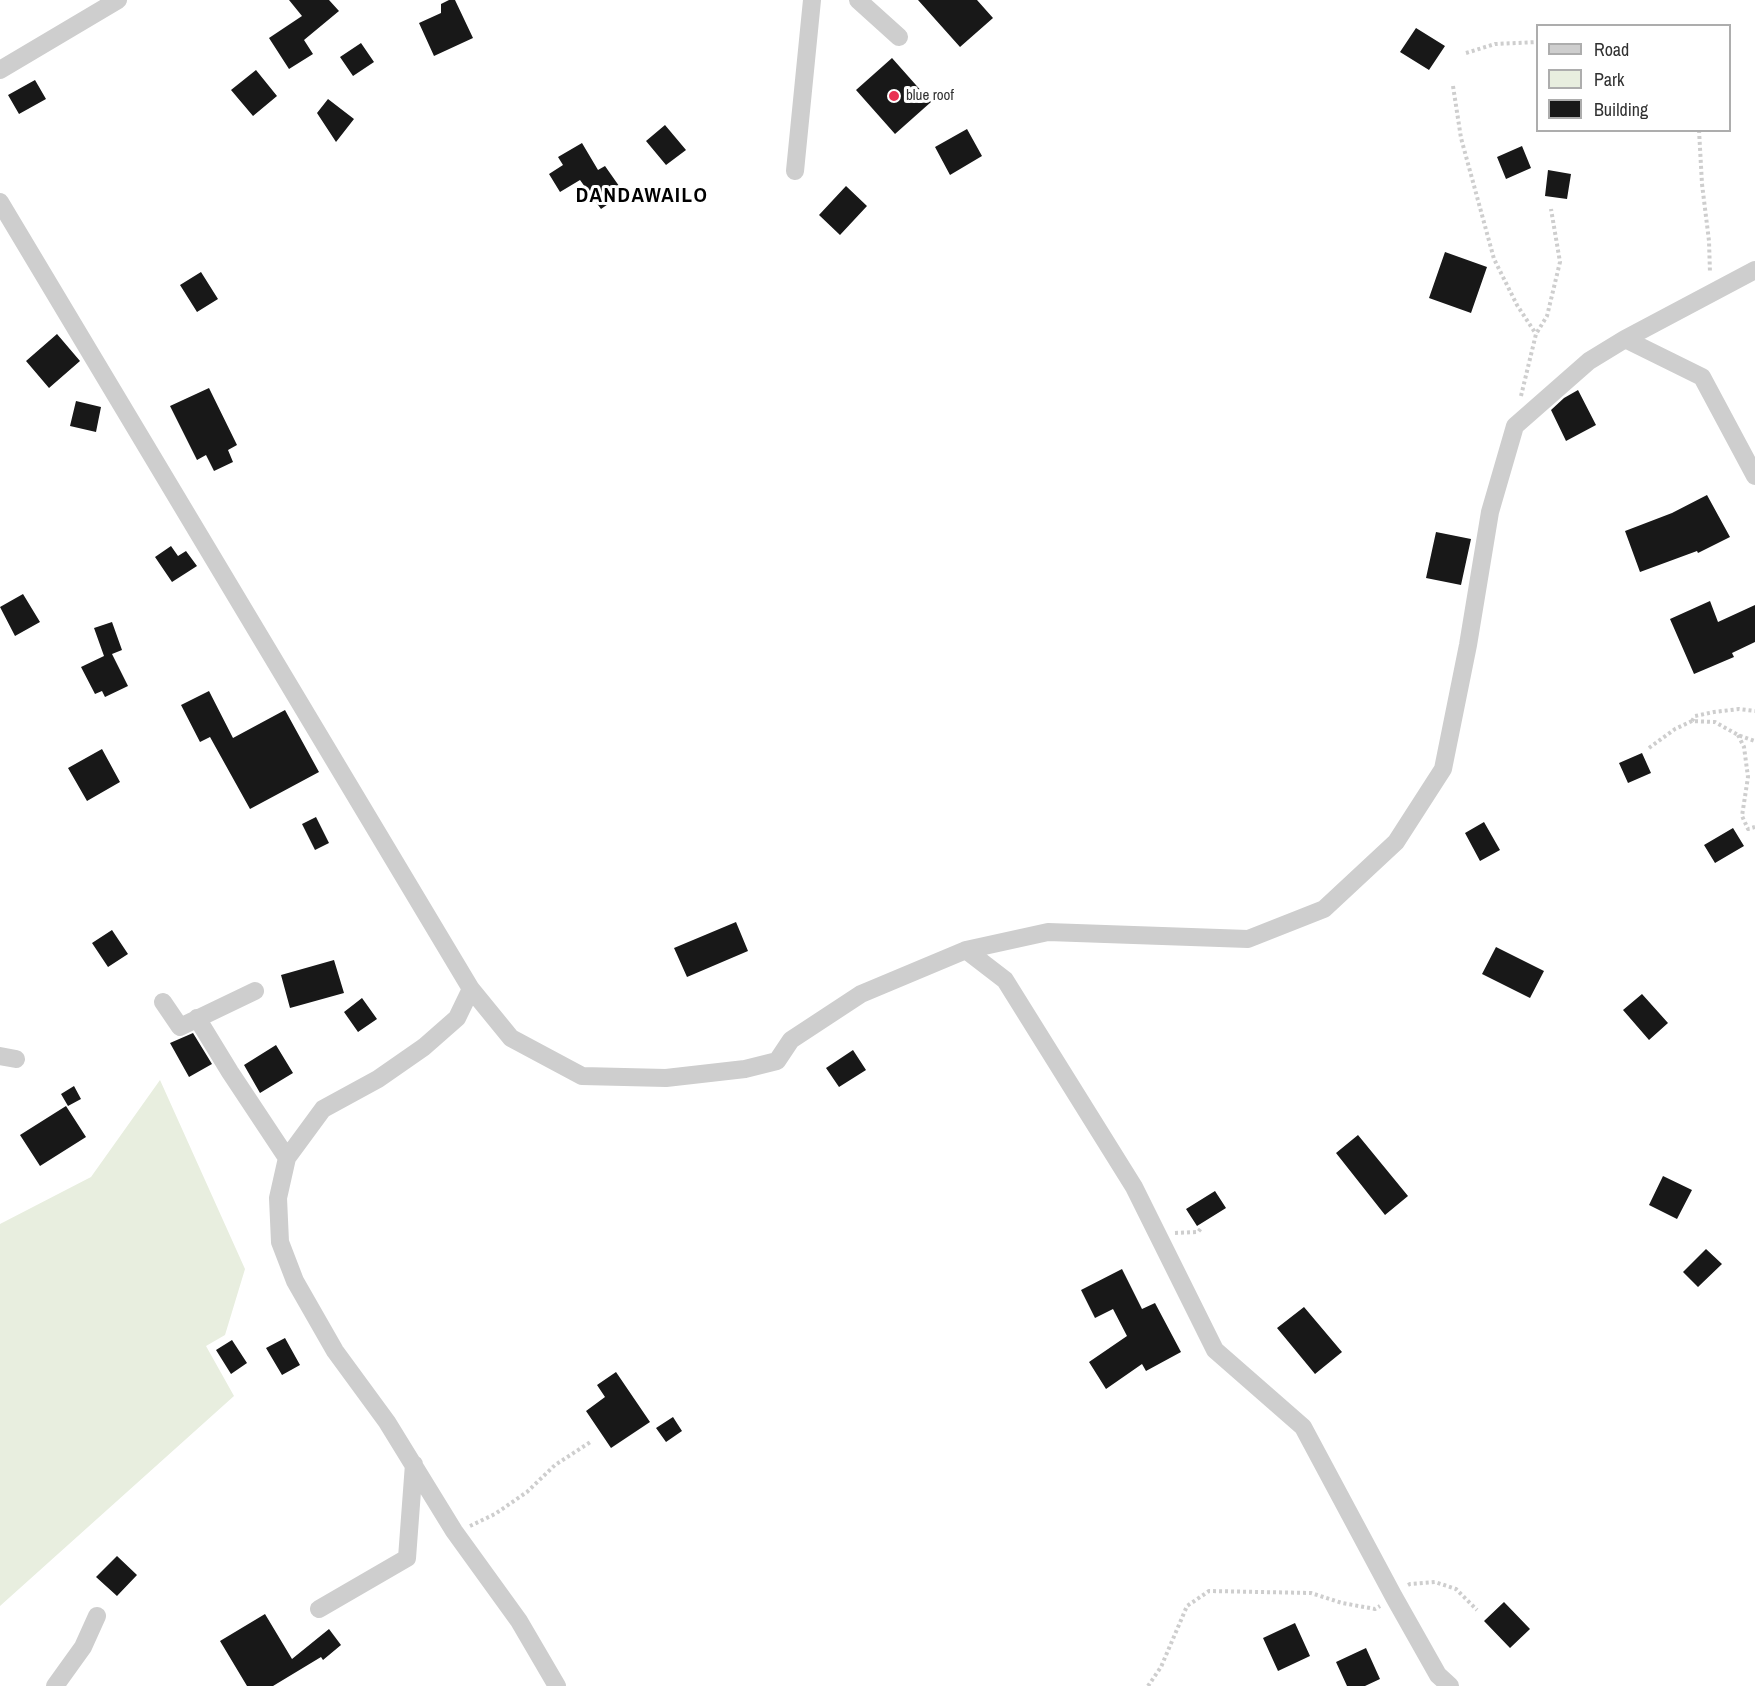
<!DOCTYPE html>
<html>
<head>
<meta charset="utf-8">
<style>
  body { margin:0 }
  #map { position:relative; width:1755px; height:1686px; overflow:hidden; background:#fff; font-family:"Archivo Narrow",sans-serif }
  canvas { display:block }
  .legend { position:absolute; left:1536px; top:24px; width:195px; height:108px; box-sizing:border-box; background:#fff; border:2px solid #adadad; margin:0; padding:8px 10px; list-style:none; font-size:18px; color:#313131 }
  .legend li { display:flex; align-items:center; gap:12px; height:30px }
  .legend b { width:30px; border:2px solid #adadad }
</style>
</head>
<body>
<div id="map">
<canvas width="1755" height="1686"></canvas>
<ul class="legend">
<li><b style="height:8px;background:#cecece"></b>Road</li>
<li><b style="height:16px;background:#e8eedf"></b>Park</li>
<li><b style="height:16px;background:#181818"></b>Building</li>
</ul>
</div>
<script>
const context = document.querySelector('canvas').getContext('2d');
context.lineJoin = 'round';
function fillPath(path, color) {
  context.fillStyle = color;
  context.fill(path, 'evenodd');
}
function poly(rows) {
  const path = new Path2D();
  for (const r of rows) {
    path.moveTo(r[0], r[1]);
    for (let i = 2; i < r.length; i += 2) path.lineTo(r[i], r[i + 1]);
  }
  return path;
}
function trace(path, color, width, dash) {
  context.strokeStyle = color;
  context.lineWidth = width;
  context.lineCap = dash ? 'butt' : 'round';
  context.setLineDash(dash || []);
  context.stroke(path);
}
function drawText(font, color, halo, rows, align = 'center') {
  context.font = font + ' "Archivo Narrow",sans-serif';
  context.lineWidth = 6;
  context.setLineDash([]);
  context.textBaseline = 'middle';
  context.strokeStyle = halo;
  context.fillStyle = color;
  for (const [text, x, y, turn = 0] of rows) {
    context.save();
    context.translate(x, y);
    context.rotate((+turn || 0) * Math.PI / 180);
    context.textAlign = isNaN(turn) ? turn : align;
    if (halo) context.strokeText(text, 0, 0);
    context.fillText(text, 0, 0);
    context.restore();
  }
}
fillPath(poly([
  [160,1080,245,1269,225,1335,206,1346,234,1396,0,1606,0,1224,91,1177]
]), '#e8eedf');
fillPath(poly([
  [289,0,329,0,339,11,304,40,313,54,289,69,269,38,302,16],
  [449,0,455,0,473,38,434,56,419,23,441,13,441,4],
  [918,0,977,0,993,18,960,47],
  [1416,28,1445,46,1429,70,1400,52],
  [361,43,374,62,353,76,340,57],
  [892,58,931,102,895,134,856,90],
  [256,70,277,96,253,116,231,90],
  [35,80,46,99,19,114,8,95],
  [328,99,354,119,336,142,317,113],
  [665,125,686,150,666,165,646,141],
  [967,129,982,156,950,175,935,147],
  [582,143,598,170,605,166,624,193,601,209,580,180,560,192,549,174,563,165,558,157],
  [1522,146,1531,168,1506,179,1497,157],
  [1548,170,1571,174,1567,199,1545,196],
  [846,186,867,206,840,235,819,215],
  [1445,252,1487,267,1471,313,1429,298],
  [201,272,218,299,197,312,180,285],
  [57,334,80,361,49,388,26,361],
  [209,388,237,445,228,450,233,462,214,471,206,455,197,460,170,406],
  [1578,390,1596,425,1566,441,1551,410,1564,398],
  [76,401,101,407,96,432,70,426],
  [1707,495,1730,537,1698,553,1697,551,1640,572,1625,531,1672,513],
  [1436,532,1471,539,1461,585,1426,578],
  [171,546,178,556,186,551,197,566,172,582,155,557],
  [23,594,40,622,15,636,0,607],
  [1710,601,1718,622,1755,605,1755,642,1732,653,1734,657,1694,674,1670,619],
  [112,622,122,650,112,654,128,686,105,697,102,691,95,694,81,667,104,656,94,628],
  [209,691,233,738,285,710,319,772,250,809,210,737,200,742,181,705],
  [102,749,120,782,87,801,68,768],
  [1642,753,1651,773,1628,783,1619,763],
  [316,817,329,843,315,850,302,824],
  [1484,822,1500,850,1480,861,1465,833],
  [1733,828,1744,846,1715,863,1704,845],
  [736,922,748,951,687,977,674,948],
  [112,930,128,954,108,967,92,943],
  [1496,947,1544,971,1530,998,1482,974],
  [334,960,344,993,290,1008,281,975],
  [1642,994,1668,1023,1649,1040,1623,1010],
  [362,998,377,1019,358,1032,344,1012],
  [193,1033,212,1064,189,1077,170,1043],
  [276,1045,293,1073,260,1093,244,1065],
  [853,1050,866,1070,839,1087,826,1068],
  [74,1086,81,1099,68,1106,61,1094],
  [66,1106,86,1137,40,1166,20,1135],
  [1358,1135,1408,1196,1385,1215,1336,1153],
  [1663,1176,1692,1190,1677,1219,1649,1205],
  [1215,1191,1226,1208,1197,1226,1186,1209],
  [1706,1249,1722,1264,1698,1287,1683,1272],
  [1122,1269,1142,1309,1155,1303,1181,1352,1146,1371,1142,1364,1106,1389,1089,1362,1127,1336,1113,1309,1095,1318,1081,1290],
  [1304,1307,1342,1352,1315,1374,1277,1328],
  [285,1338,300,1365,282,1375,266,1348],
  [232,1340,247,1363,231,1374,216,1350],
  [616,1372,650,1422,611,1448,586,1411,605,1397,597,1385],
  [673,1417,682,1431,666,1442,656,1428],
  [117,1556,137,1575,117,1596,96,1577],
  [1504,1602,1530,1629,1510,1648,1484,1621],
  [265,1614,292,1659,329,1629,341,1645,323,1660,321,1657,273,1686,247,1686,220,1641],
  [1295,1623,1310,1656,1278,1671,1263,1638],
  [1366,1648,1380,1679,1365,1686,1347,1686,1336,1662]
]), '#181818');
trace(poly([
  [1466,53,1495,44,1538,42],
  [1453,86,1461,138,1494,259,1517,305,1536,334],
  [1699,130,1702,184,1709,241,1710,273],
  [1521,396,1536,334,1547,316,1560,262,1551,209],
  [1692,721,1695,716,1714,712,1739,709,1755,711],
  [1738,735,1744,747,1748,777,1742,816,1748,829,1755,827],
  [1649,748,1675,729,1692,721,1715,722,1738,735,1755,741],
  [1175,1233,1198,1232,1202,1227],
  [470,1526,495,1514,527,1492,555,1465,592,1441],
  [1408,1585,1410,1584,1435,1582,1456,1589,1477,1610],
  [1148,1686,1161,1667,1187,1606,1209,1591,1311,1593,1342,1603,1375,1609,1380,1606]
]), '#cecece', 4, [3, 3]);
trace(poly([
  [858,0,899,37],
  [0,70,118,0],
  [795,171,812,0],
  [0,202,471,989,511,1038,582,1076,666,1078,745,1069,777,1061,791,1040,861,994,966,950,1048,932,1248,939,1324,909,1396,842,1443,769,1468,645,1490,512,1515,426,1589,361,1625,339,1755,270],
  [1625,339,1702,377,1755,476],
  [966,950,1005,980,1134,1187,1215,1350,1303,1427,1394,1597,1438,1675,1450,1686],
  [471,989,457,1018,424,1047,378,1079,323,1109,287,1158,278,1198,280,1242,295,1281,335,1351,387,1422,454,1531,519,1621,557,1686],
  [163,1002,180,1027,255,991],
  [197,1018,230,1072,287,1158],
  [0,1056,16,1059],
  [319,1609,407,1558,414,1464],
  [55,1686,83,1647,97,1616]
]), '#cecece', 18);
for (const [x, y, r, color] of [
  [894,96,6,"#e93152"]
]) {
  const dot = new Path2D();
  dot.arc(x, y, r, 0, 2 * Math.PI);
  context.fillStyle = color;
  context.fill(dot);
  trace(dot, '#fff', 2);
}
drawText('15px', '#313131', '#fff', [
  ["blue roof",906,96]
], 'left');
context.letterSpacing = '1.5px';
drawText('bold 21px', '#000', '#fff', [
  ["DANDAWAILO",642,196]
]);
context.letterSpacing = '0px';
</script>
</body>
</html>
